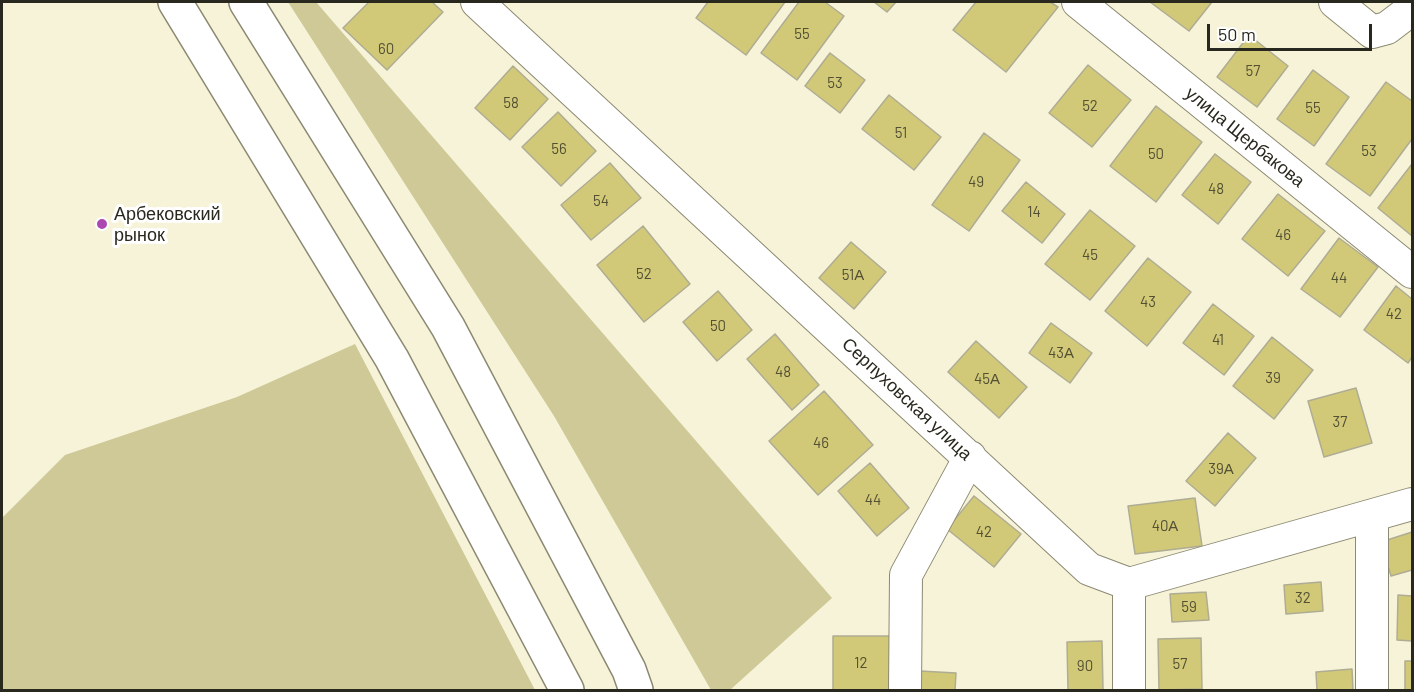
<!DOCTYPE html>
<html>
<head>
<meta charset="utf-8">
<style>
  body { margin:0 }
  #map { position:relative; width:1414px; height:692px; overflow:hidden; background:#f6f3d9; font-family:Barlow,sans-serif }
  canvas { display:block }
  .frame { position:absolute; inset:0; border:3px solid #29281e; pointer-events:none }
  .scale { position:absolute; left:1207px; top:24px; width:165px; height:27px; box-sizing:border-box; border:3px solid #29281e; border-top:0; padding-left:8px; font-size:18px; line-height:21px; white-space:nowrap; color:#29281e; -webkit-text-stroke:4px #fff; paint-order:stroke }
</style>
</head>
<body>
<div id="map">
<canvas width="1414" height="692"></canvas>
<div class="frame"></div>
<div class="scale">50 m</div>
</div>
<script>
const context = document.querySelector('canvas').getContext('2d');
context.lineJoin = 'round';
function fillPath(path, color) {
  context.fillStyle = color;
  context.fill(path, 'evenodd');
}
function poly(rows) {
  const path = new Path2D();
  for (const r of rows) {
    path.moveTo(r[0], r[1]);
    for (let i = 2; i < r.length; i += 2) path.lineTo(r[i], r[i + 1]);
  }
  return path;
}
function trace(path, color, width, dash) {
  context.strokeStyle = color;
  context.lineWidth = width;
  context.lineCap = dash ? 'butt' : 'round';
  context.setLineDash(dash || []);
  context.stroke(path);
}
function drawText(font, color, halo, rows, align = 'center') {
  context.font = font + ' Barlow,sans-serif';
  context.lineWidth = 6;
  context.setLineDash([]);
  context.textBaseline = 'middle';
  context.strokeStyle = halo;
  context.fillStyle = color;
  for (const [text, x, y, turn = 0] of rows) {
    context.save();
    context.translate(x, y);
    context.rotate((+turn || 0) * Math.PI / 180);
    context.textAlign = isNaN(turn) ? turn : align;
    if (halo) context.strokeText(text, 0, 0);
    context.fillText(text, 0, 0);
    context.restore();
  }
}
fillPath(poly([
  [288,2,316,2,832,598,730,690,711,690,554,416],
  [355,344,535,690,2,690,2,518,65,455,237,397]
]), '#cec997');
const building = poly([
  [369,2,432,2,443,12,387,70,343,28,369,2],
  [708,2,785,2,746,55,696,18,708,2],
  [799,2,825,2,844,16,797,80,761,53,799,2],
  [874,2,896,2,887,12,874,2],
  [976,2,1050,2,1058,7,1006,72,953,30,976,2],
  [1150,2,1212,2,1189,31,1150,2],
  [1249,35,1288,66,1257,107,1217,77,1249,35],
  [830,53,865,80,840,113,805,86,830,53],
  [1088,65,1131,100,1092,147,1049,113,1088,65],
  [513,66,548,99,510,140,475,108,513,66],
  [1313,70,1349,97,1314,146,1277,119,1313,70],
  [1386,82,1412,101,1412,139,1370,196,1326,164,1386,82],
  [889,95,941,137,914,170,862,129,889,95],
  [1156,106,1202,142,1156,202,1110,166,1156,106],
  [558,112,596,151,561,186,522,147,558,112],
  [984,133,1020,160,969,231,932,205,984,133],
  [1215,154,1251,182,1218,224,1182,195,1215,154],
  [610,163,641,198,591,240,561,205,610,163],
  [1412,164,1412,236,1378,208,1412,164],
  [1026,182,1065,214,1042,243,1002,211,1026,182],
  [1278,194,1325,231,1288,276,1242,239,1278,194],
  [1090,210,1135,246,1090,300,1045,264,1090,210],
  [643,226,690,284,644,322,597,265,643,226],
  [1339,238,1378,267,1340,317,1301,289,1339,238],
  [851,242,886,272,854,309,819,278,851,242],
  [1148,258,1191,292,1147,346,1105,311,1148,258],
  [1396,286,1412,299,1412,357,1408,363,1364,330,1396,286],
  [718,291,752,330,717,361,683,322,718,291],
  [1213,304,1254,336,1224,375,1183,343,1213,304],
  [1051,323,1092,353,1070,383,1029,353,1051,323],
  [775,334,819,385,792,410,747,359,775,334],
  [1272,337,1313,370,1274,419,1233,386,1272,337],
  [976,341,1027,387,999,418,948,372,976,341],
  [1356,388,1372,443,1324,457,1308,401,1356,388],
  [824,391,873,445,818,495,769,441,824,391],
  [1228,433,1256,458,1215,506,1186,481,1228,433],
  [870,463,909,508,877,536,838,491,870,463],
  [974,496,1021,534,994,567,947,529,974,496],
  [1195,498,1202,546,1135,554,1128,506,1195,498],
  [1412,532,1412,570,1391,576,1381,542,1412,532],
  [1321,582,1323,611,1286,614,1284,585,1321,582],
  [1206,592,1209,620,1172,622,1170,594,1206,592],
  [1398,595,1412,596,1412,641,1397,640,1398,595],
  [833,636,890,636,890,690,833,690,833,636],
  [1201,638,1202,689,1159,690,1158,639,1201,638],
  [1102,641,1103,690,1068,690,1067,642,1102,641],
  [1405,661,1412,661,1412,690,1405,690,1405,661],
  [1352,669,1353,690,1317,690,1316,672,1352,669],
  [920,671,956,673,955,690,919,690,920,671]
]);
fillPath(building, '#d2c978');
trace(building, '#aeac93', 1.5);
const minor = poly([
  [477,2,1089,569,1129,584,1412,504],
  [1078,2,1412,272],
  [1335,2,1372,32,1387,28,1412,9],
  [1372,516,1372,690],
  [905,690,906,575,970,457],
  [1129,690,1129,584]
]);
const major = poly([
  [175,2,392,359,567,690],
  [246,2,448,327,629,670,636,690]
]);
trace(minor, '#8c8972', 34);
trace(major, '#8c8972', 36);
trace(minor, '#fff', 32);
trace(major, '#fff', 33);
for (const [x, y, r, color] of [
  [102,224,6,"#ab49b1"]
]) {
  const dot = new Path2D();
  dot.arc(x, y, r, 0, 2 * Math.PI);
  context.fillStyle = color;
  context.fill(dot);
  trace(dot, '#fff', 2);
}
drawText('15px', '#535034', null, [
  ["55",802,34],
  ["60",386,49],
  ["57",1253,71],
  ["53",835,83],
  ["58",511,103],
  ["52",1090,106],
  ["55",1313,108],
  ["51",901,133],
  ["56",559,149],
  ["53",1369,151],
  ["50",1156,154],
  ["49",976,182],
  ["48",1216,189],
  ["54",601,201],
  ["14",1034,212],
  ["46",1283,235],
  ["45",1090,255],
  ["52",644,274],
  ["51А",853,275],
  ["44",1339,278],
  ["43",1148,302],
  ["42",1394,314],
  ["50",718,326],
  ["41",1218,340],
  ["43А",1061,353],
  ["48",783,372],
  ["39",1273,378],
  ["45А",987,379],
  ["37",1340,422],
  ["46",821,443],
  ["39А",1221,469],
  ["44",873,500],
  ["40А",1165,526],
  ["42",984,532],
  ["32",1303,598],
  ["59",1189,607],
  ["12",861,663],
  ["57",1180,664],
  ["90",1085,666]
]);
drawText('18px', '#29281e', '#fff', [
  ["улица Щербакова",1245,137,39],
  ["Серпуховская улица",907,399,43]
]);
drawText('18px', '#29281e', '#fff', [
  ["Арбековский",114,214],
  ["рынок",114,235]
], 'left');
</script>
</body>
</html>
